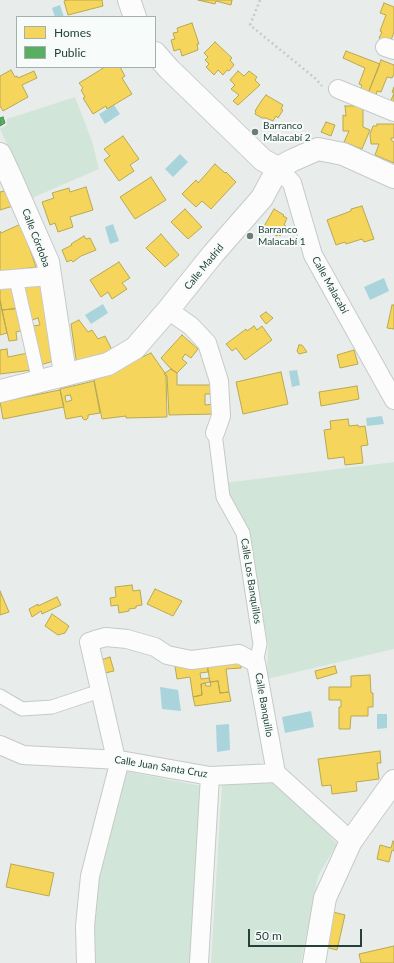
<!DOCTYPE html>
<html>
<head>
<meta charset="utf-8">
<style>
  body { margin:0 }
  #map { position:relative; width:394px; height:963px; overflow:hidden; background:#e8edeb; font-family:Lato,sans-serif }
  canvas { display:block }
  .legend { position:absolute; left:16px; top:16px; width:140px; height:52px; box-sizing:border-box; background:#f7fbf9; border:1px solid #a3b1ad; margin:0; padding:5px 7px; list-style:none; font-size:12px; color:#24423a }
  .legend li { display:flex; align-items:center; gap:8px; height:20px }
  .legend b { width:20px; border:1px solid #a3b1ad }
  .scale { position:absolute; left:248px; top:929px; width:114px; height:18px; box-sizing:border-box; border:2px solid #24423a; border-top:0; padding-left:5px; font-size:12px; line-height:14px; white-space:nowrap; color:#24423a; -webkit-text-stroke:3px #f7fbf9; paint-order:stroke }
</style>
</head>
<body>
<div id="map">
<canvas width="394" height="963"></canvas>
<ul class="legend">
<li><b style="height:11px;background:#f6d55c"></b>Homes</li>
<li><b style="height:11px;background:#5aae61"></b>Public</li>
</ul>
<div class="scale">50 m</div>
</div>
<script>
const context = document.querySelector('canvas').getContext('2d');
context.lineJoin = 'round';
function fillPath(path, color) {
  context.fillStyle = color;
  context.fill(path, 'evenodd');
}
function poly(rows) {
  const path = new Path2D();
  for (const r of rows) {
    path.moveTo(r[0], r[1]);
    for (let i = 2; i < r.length; i += 2) path.lineTo(r[i], r[i + 1]);
  }
  return path;
}
function trace(path, color, width, dash) {
  context.strokeStyle = color;
  context.lineWidth = width;
  context.lineCap = dash ? 'butt' : 'round';
  context.setLineDash(dash || []);
  context.stroke(path);
}
function drawText(font, color, halo, rows, align = 'center') {
  context.font = font + ' Lato,sans-serif';
  context.lineWidth = 4;
  context.setLineDash([]);
  context.textBaseline = 'middle';
  context.strokeStyle = halo;
  context.fillStyle = color;
  for (const [text, x, y, turn = 0] of rows) {
    context.save();
    context.translate(x, y);
    context.rotate((+turn || 0) * Math.PI / 180);
    context.textAlign = isNaN(turn) ? turn : align;
    if (halo) context.strokeText(text, 0, 0);
    context.fillText(text, 0, 0);
    context.restore();
  }
}
fillPath(poly([
  [75,97,92,141,99,169,32,198,0,129,7,125,7,119],
  [394,462,394,649,267,679,268,645,249,533,224,483],
  [124,771,202,786,192,963,94,963,92,914,96,870],
  [274,782,301,802,337,844,318,876,301,963,211,963,222,783]
]), '#d1e6d8');
fillPath(poly([
  [60,5,64,17,55,17,52,8],
  [114,105,120,114,105,124,99,114],
  [180,154,188,162,173,177,165,169],
  [113,224,119,241,110,244,105,227],
  [384,278,389,291,370,300,364,287],
  [103,304,108,313,91,324,85,315],
  [297,370,300,385,292,387,289,371],
  [382,416,384,424,367,426,366,418],
  [160,687,178,690,181,711,162,709],
  [311,711,314,727,285,733,282,717],
  [377,714,387,714,387,728,377,729],
  [229,724,230,750,217,752,216,725]
]), '#a9d4db');
const homes = poly([
  [67,0,102,0,103,6,68,15,64,1,67,0],
  [198,0,232,0,231,5,216,1,215,4,198,0],
  [384,3,394,7,394,32,390,43,379,38,382,32,380,31,386,15,380,13,384,3],
  [192,23,199,44,197,44,198,50,182,56,180,49,174,51,171,40,175,39,173,33,178,32,177,28,192,23],
  [215,42,232,58,230,60,234,65,229,71,227,70,223,75,218,70,214,75,206,67,209,64,205,60,208,57,204,53,215,42],
  [346,51,380,64,367,96,359,92,362,85,359,84,365,68,343,58,346,51],
  [381,60,394,65,394,74,392,78,387,77,381,92,377,91,375,99,367,96,381,60],
  [105,67,120,67,125,76,122,78,132,94,107,109,106,106,93,114,83,98,85,97,81,90,83,88,79,83,105,67],
  [11,70,15,77,17,76,18,78,34,71,37,78,22,85,28,97,3,111,0,106,0,76,11,70],
  [238,71,244,76,249,71,257,77,255,80,260,85,238,105,233,101,239,95,231,89,235,85,230,80,238,71],
  [394,87,394,107,389,105,394,93,392,92,394,87],
  [266,95,283,105,281,109,283,110,278,118,276,116,273,121,266,118,262,118,255,114,256,112,255,111,262,100,266,95],
  [345,106,363,106,363,127,370,130,362,149,344,142,349,131,343,131,343,115,346,116,345,106],
  [326,122,335,125,331,136,321,132,326,122],
  [377,124,394,124,394,138,391,138,391,140,394,142,394,163,375,155,379,144,371,144,370,134,373,126,377,126,377,124],
  [123,136,139,159,130,165,134,171,119,181,104,160,110,156,104,149,123,136],
  [215,164,225,173,226,172,236,182,211,209,202,201,196,207,182,194,196,180,198,183,215,164],
  [151,177,166,200,135,219,120,197,151,177],
  [86,187,93,210,70,217,73,227,58,232,55,223,50,225,42,202,54,198,52,193,69,188,70,192,86,187],
  [4,191,13,206,0,210,0,192,4,191],
  [362,206,374,239,364,242,362,239,346,244,345,242,336,245,327,220,351,211,351,209,362,206],
  [185,209,202,227,188,239,171,222,185,209],
  [274,209,284,215,283,216,287,218,284,225,286,226,280,236,278,234,277,236,263,228,274,209],
  [21,224,36,267,0,272,0,231,1,233,21,224],
  [161,234,179,255,165,267,146,248,161,234],
  [84,236,86,239,90,238,96,250,81,256,73,262,71,260,67,262,62,250,72,245,71,244,84,236],
  [119,262,130,278,122,283,127,289,112,299,108,292,101,297,90,280,119,262],
  [17,284,21,308,2,310,0,299,0,287,17,284],
  [19,284,43,284,57,360,40,365,19,284],
  [38,318,40,325,33,326,32,320,38,318],
  [0,301,7,333,0,335,0,301],
  [392,305,394,305,394,329,387,328,392,305],
  [21,308,25,330,16,332,17,340,9,341,2,310,21,308],
  [266,312,273,318,266,324,260,316,266,312],
  [79,320,88,332,92,330,98,339,105,336,112,350,100,356,77,361,76,359,71,324,79,320],
  [254,326,257,330,262,326,272,340,245,360,236,348,232,351,226,344,246,329,247,331,254,326],
  [182,335,198,349,191,358,185,354,182,359,187,363,177,373,171,369,161,358,182,335],
  [299,345,302,345,307,352,299,354,297,351,299,345],
  [7,349,8,357,28,353,32,370,0,374,0,350,7,349],
  [354,350,358,364,340,368,337,355,354,350],
  [151,353,165,373,164,374,166,376,167,417,126,418,126,416,102,419,93,375,118,368,151,353],
  [171,369,177,373,177,385,213,385,214,394,205,394,205,405,214,404,215,414,169,415,167,376,165,373,171,369],
  [281,372,288,404,243,414,236,382,281,372],
  [94,381,100,413,88,415,88,418,86,420,83,419,82,416,66,419,60,389,94,381],
  [70,395,72,400,66,402,65,396,70,395],
  [357,386,359,399,321,406,319,392,357,386],
  [60,390,64,407,3,419,0,402,60,390],
  [348,419,349,426,358,425,359,427,365,426,368,445,361,446,363,463,345,465,344,457,328,459,324,430,331,429,330,421,348,419],
  [132,585,133,591,140,590,142,605,136,606,136,608,129,609,129,611,119,613,118,605,111,606,110,598,116,597,115,587,132,585],
  [155,589,182,601,173,616,147,604,155,589],
  [0,591,9,612,0,615,0,591],
  [57,597,61,605,42,614,41,611,32,617,29,609,38,604,38,606,57,597],
  [52,614,69,626,65,633,58,635,45,626,52,614],
  [110,657,114,671,105,673,101,660,110,657],
  [174,660,207,663,208,672,200,673,201,679,209,678,210,682,201,684,202,695,193,697,190,677,177,679,174,660],
  [225,661,241,664,241,668,226,669,229,692,220,693,218,681,210,682,207,663,225,661],
  [335,666,337,673,317,679,315,671,335,666],
  [370,675,371,693,373,693,373,707,368,707,368,716,351,716,350,729,339,729,339,707,341,707,341,700,329,700,329,687,351,687,351,676,370,675],
  [218,681,220,693,229,692,231,701,195,706,193,697,202,695,201,684,205,683,206,686,211,686,210,682,218,681],
  [380,751,381,763,377,763,379,779,356,782,357,791,332,794,331,785,322,786,318,759,380,751],
  [393,841,394,842,394,851,392,850,389,862,377,859,380,845,391,848,393,841],
  [11,864,54,873,49,896,6,887,11,864],
  [333,912,345,915,337,950,325,947,333,912],
  [394,946,394,963,361,963,359,954,394,946]
]);
fillPath(homes, '#f6d55c');
trace(homes, '#b7a952', 1);
const public = poly([
  [3,117,5,123,0,126,0,118,3,117]
]);
fillPath(public, '#5aae61');
trace(public, '#4a8e55', 1);
const pedestrian = poly([
  [16,279,39,381],
  [215,433,223,497,243,533,260,644,256,663],
  [0,696,22,709,52,707,100,691]
]);
const minor = poly([
  [385,47,394,50],
  [338,89,394,112],
  [278,168,292,183,313,255,394,400],
  [0,280,50,276],
  [168,310,191,326,207,343,219,381,221,416,215,433],
  [0,745,23,755,120,760,210,776,276,773],
  [116,759,89,642,95,640,106,637,127,639,155,647,167,655,191,660,239,654,256,663,276,773,351,841],
  [86,963,85,926,90,876,120,760],
  [199,963,210,776]
]);
const tertiary = poly([
  [129,0,135,17],
  [155,53,169,69,263,160,278,168],
  [0,154,12,180,48,262,65,374],
  [0,391,108,364,135,348,168,310,213,254,262,198,278,168,293,160,318,149,343,154,394,177],
  [314,963,325,898,351,841,394,781]
]);
trace(pedestrian, '#c5cac8', 15);
trace(minor, '#c5cac8', 20);
trace(tertiary, '#c5cac8', 24);
trace(poly([
  [260,0,250,25,316,79,322,86]
]), '#c3ccca', 2.5, [2, 3]);
trace(pedestrian, '#fcfcfc', 13);
trace(minor, '#fcfcfc', 18);
trace(tertiary, '#fcfcfc', 22);
for (const [x, y, r, color] of [
  [255,132,4,"#697e78"],
  [250,236,4,"#697e78"]
]) {
  const dot = new Path2D();
  dot.arc(x, y, r, 0, 2 * Math.PI);
  context.fillStyle = color;
  context.fill(dot);
  trace(dot, '#f7fbf9', 1.5);
}
drawText('10px', '#24423a', '#f7fbf9', [
  ["Barranco",263,126],
  ["Malacabí 2",263,138],
  ["Barranco",258,230],
  ["Malacabí 1",258,242]
], 'left');
drawText('10px', '#24423a', '#f7fbf9', [
  ["Calle Córdoba",36,238,69],
  ["Calle Madrid",204,267,-51],
  ["Calle Malacabí",330,285,61],
  ["Calle Los Banquillos",251,581,81],
  ["Calle Banquillo",264,705,80],
  ["Calle Juan Santa Cruz",161,767,9]
]);
</script>
</body>
</html>
